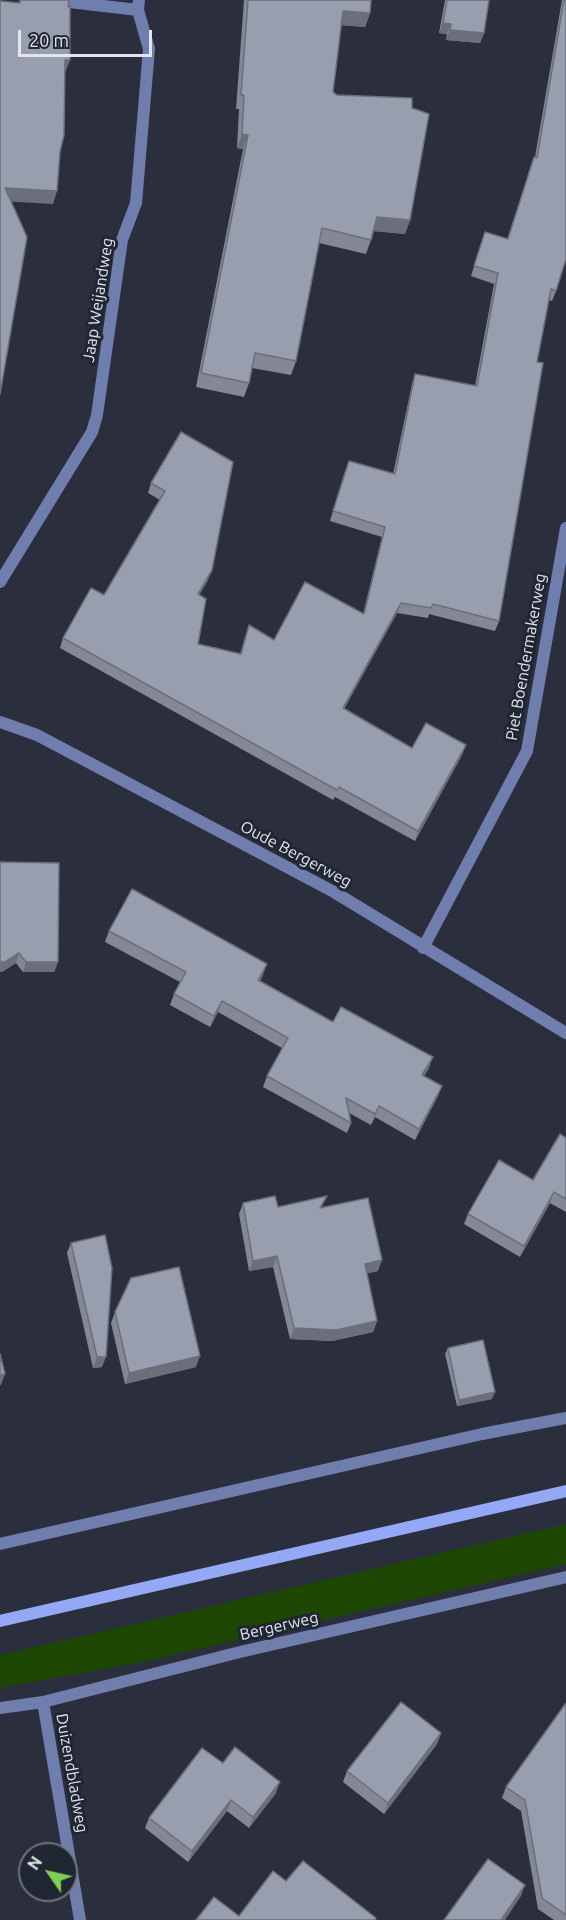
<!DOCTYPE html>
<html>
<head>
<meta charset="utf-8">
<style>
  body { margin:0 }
  #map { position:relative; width:566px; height:1920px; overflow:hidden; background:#2b2f3d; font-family:Ubuntu,sans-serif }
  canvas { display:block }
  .north { position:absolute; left:18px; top:1842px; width:60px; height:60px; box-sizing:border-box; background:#212633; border:2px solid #6e727e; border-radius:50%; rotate:304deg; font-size:16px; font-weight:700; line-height:24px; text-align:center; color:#e2e5ee }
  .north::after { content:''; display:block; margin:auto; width:21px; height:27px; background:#7dd154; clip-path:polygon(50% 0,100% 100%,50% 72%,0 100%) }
  .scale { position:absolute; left:18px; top:30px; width:134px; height:27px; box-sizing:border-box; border:3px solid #e2e5ee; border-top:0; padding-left:8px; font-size:18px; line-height:21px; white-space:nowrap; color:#e2e5ee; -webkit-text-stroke:4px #212633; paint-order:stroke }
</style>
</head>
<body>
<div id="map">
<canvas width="566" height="1920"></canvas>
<div class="north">N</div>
<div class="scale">20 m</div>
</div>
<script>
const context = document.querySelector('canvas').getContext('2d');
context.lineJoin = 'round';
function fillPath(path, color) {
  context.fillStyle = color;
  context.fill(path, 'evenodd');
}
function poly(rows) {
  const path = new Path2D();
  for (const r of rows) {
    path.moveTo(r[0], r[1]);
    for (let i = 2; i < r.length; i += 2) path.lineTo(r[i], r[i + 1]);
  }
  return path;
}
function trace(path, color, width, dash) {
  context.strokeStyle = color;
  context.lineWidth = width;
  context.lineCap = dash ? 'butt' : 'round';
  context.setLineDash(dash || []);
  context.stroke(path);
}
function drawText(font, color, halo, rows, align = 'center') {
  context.font = font + ' Ubuntu,sans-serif';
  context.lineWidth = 6;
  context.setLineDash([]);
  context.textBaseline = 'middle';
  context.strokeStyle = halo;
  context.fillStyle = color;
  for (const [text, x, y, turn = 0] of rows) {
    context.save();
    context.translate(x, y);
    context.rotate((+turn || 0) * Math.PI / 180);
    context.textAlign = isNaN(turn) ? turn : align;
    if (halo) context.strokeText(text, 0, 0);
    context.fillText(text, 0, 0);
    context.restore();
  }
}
fillPath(poly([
  [566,1524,566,1564,142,1662,0,1688,0,1655]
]), '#1d4603');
trace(poly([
  [52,0,138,10],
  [0,582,92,432,97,415,122,240,136,203,149,49,138,10,139,0],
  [0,722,37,735,334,892,566,1033],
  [423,948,527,751,566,528],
  [0,1544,482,1434,566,1418],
  [43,1702,80,1920],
  [0,1708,43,1702,240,1652,566,1577]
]), '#707eae', 12);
trace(poly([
  [0,1621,566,1491]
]), '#94a9f6', 12);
fillPath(poly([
  [244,0,371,0,370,13,365,27,341,25,333,92,410,220,405,234,374,231,366,254,319,243,296,361,291,375,252,368,249,383,244,397,196,387,243,149,237,148,239,109,236,109],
  [445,0,489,0,484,33,480,43,446,40,447,34,439,33],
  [562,0,566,0,556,291,552,301,549,300,537,362,499,621,495,631,429,614,428,618,397,613,344,709,412,748,466,745,462,755,415,841,335,797,333,800,60,648,63,638,104,595,160,500,148,493,151,483,181,432,208,580,199,595,198,644,240,654,249,625,274,640,363,614,382,537,330,521,345,471,349,461,393,474,412,384,415,374,475,386,494,284,471,276,485,232,507,239,535,157],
  [0,862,58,962,54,972,23,972,16,963,2,972],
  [109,931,263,975,260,981,333,1022,429,1068,424,1076,442,1086,438,1096,415,1140,375,1117,371,1125,349,1113,351,1123,347,1133,263,1087,267,1076,282,1048,218,1012,210,1027,170,1005,174,994,180,982,105,942],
  [566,1138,566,1212,550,1203,520,1257,464,1224,468,1214,533,1180],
  [243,1203,278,1207,322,1208,378,1271,367,1273,377,1321,373,1332,332,1341,290,1339,273,1267,249,1271,239,1214],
  [71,1243,102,1367,93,1368,67,1253],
  [115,1312,196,1367,125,1384,111,1323],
  [448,1348,492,1399,457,1406,445,1354],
  [566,1703,566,1920,554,1920,538,1909,521,1811,502,1798,506,1787],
  [441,1733,437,1744,384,1814,343,1782,347,1771],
  [223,1763,276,1793,249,1828,227,1811,188,1862,145,1828,149,1818]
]), '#848896');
fillPath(poly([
  [343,11,370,13,365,27,338,25],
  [443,23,451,24,447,34,439,33],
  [450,30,484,33,480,43,446,40],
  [65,60,70,60,65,73],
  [242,134,248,135,243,149,237,148],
  [5,188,57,191,53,204,0,201],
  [377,217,410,220,405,234,372,231],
  [212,570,208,580,194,604,198,594],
  [401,603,397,613,339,718,343,708],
  [466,745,462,755,415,841,418,831],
  [19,953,16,963,2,972,0,972,0,962],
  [26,962,58,962,54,972,23,972],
  [267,964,263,975,254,991,258,980],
  [222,1001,218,1012,210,1027,214,1016],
  [433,1057,429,1068,418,1086,422,1075],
  [442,1086,438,1096,415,1140,419,1129],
  [379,1106,375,1117,371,1125,375,1114],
  [554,1192,550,1203,520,1257,524,1246],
  [277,1256,273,1267,249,1271,253,1261],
  [382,1260,378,1271,361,1275,365,1264],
  [377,1321,373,1332,332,1341,290,1339,294,1328],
  [200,1356,196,1367,125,1384,129,1373],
  [97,1357,106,1357,102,1367,93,1368],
  [5,1374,1,1385,0,1385,0,1375],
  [495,1392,492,1399,457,1406,459,1400],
  [441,1733,437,1744,384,1814,388,1803],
  [280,1782,276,1793,249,1828,253,1817],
  [231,1800,227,1811,188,1862,192,1851],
  [525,1885,521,1896,505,1920,501,1920]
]), '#6b6f7a');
const building = poly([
  [20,0,69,0,68,7,70,6,70,60,65,60,64,135,60,152,57,191,5,188,27,237,0,394,0,1,20,3,20,0],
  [248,0,371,0,370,13,343,11,333,92,337,95,412,98,412,108,429,114,410,220,377,217,371,240,322,228,296,361,255,353,249,383,201,373,248,135,242,134,244,95,241,95,248,0],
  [447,0,489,0,484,33,450,30,451,24,443,23,447,0],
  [564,0,566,0,566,259,556,291,551,289,537,362,543,363,499,621,433,604,431,608,401,603,343,708,412,748,426,723,466,745,418,831,339,787,337,790,63,638,91,588,104,595,165,491,151,483,181,432,233,462,212,570,198,594,206,599,198,644,241,654,249,625,274,640,305,582,364,614,385,527,333,511,349,461,395,474,415,374,477,386,498,273,474,266,485,232,508,239,534,157,537,158,564,0],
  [0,862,59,863,58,962,26,962,19,953,5,962,0,962,0,862],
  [132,889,267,964,258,980,333,1022,341,1007,433,1057,422,1075,442,1086,419,1129,379,1106,375,1114,346,1098,351,1123,267,1076,288,1038,222,1001,214,1016,174,994,186,972,109,931,132,889],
  [560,1134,566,1138,566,1199,554,1192,524,1246,468,1214,499,1160,533,1180,560,1134],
  [275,1196,278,1207,327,1196,320,1208,368,1198,382,1260,365,1264,377,1321,336,1330,294,1328,277,1256,253,1261,243,1203,275,1196],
  [105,1235,112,1268,106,1357,97,1357,71,1243,105,1235],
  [179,1267,200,1356,129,1373,115,1312,131,1278,179,1267],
  [483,1340,495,1392,459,1400,448,1348,483,1340],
  [0,1354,5,1374,0,1375,0,1354],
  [401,1702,441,1733,388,1803,347,1771,401,1702],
  [566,1703,566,1915,542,1898,525,1800,506,1787,566,1703],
  [235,1747,280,1782,253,1817,231,1800,192,1851,149,1818,202,1748,223,1763,235,1747],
  [488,1859,525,1885,501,1920,444,1920,488,1859],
  [303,1861,376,1918,375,1920,196,1920,214,1897,239,1916,273,1871,286,1881,303,1861]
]);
fillPath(building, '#999eaf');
trace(building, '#6b6f7a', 1.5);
drawText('16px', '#e2e5ee', '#212633', [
  ["Jaap Weijandweg",98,300,-81],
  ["Piet Boendermakerweg",526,657,-80],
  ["Oude Bergerweg",296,854,28],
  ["Bergerweg",279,1626,-13],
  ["Duizendbladweg",72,1773,80]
]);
</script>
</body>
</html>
